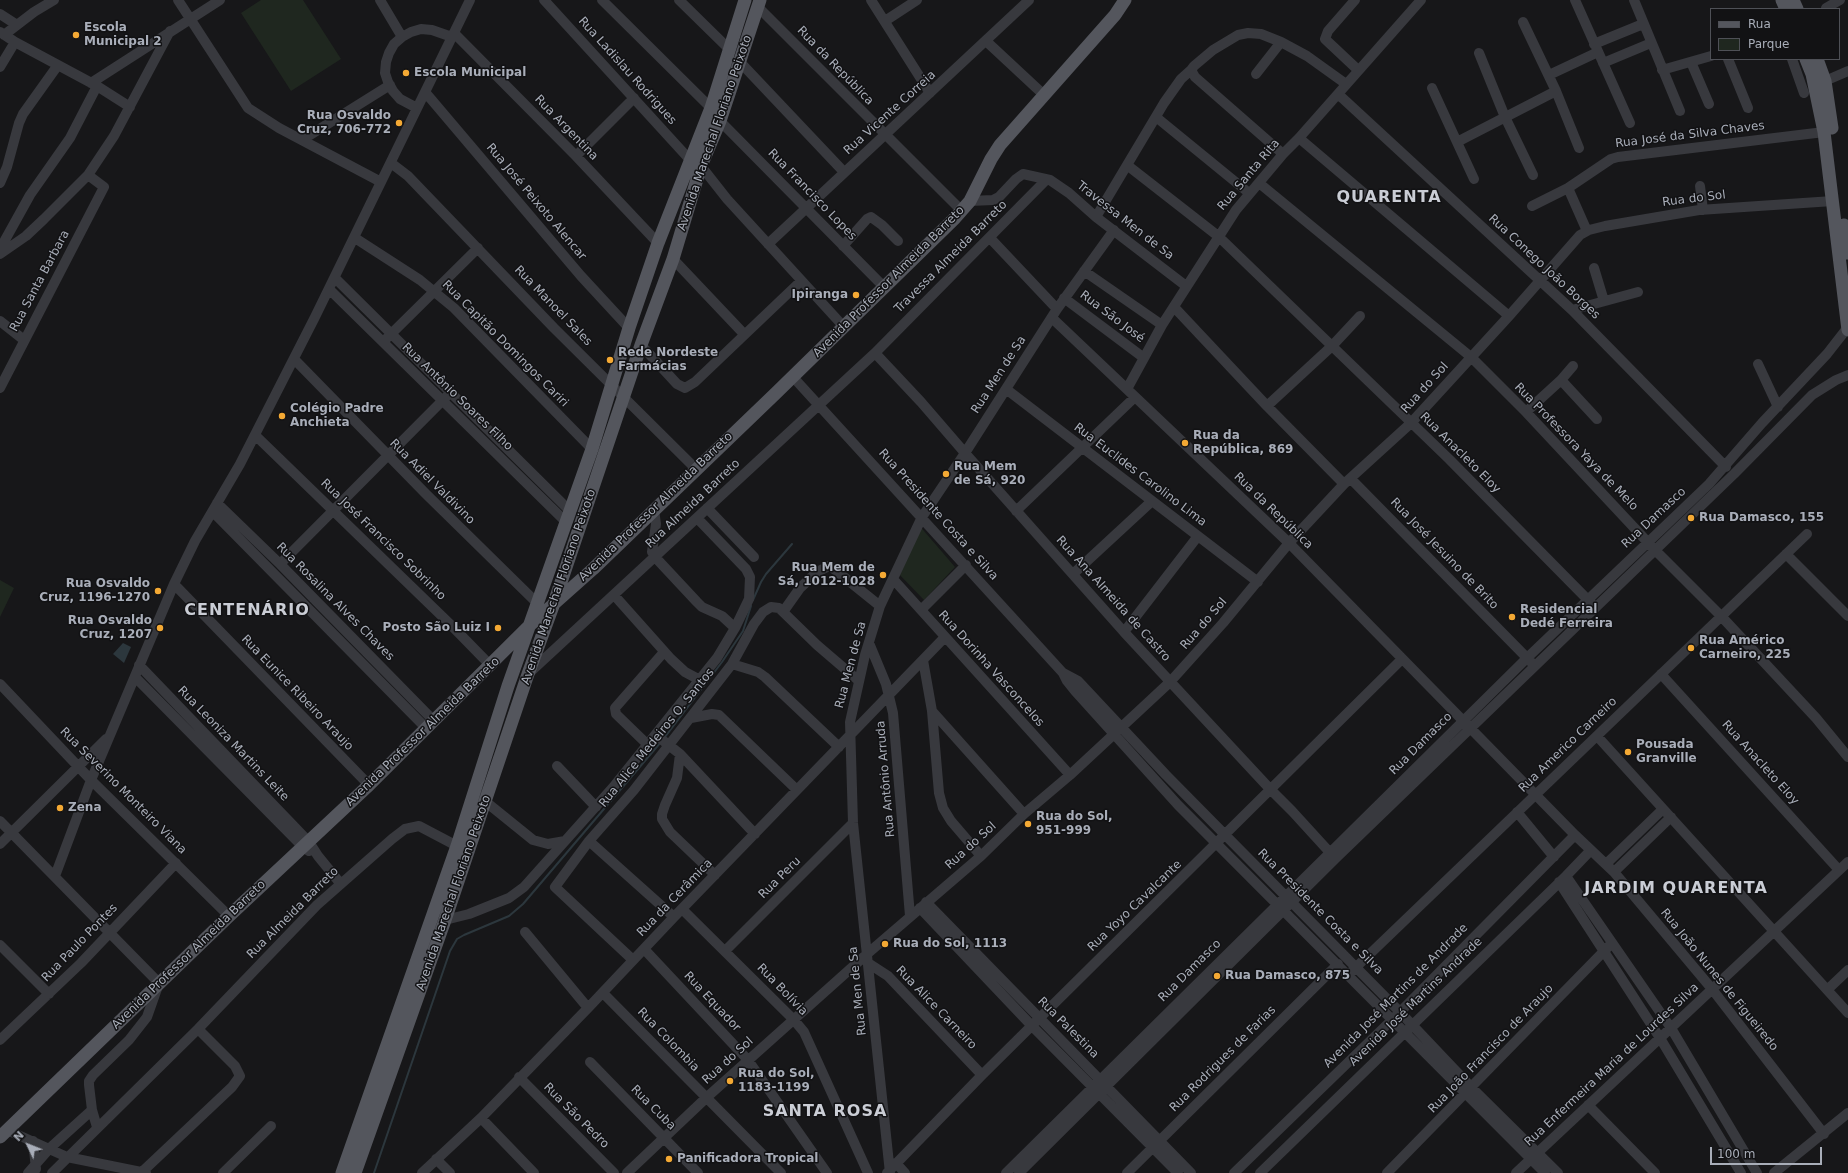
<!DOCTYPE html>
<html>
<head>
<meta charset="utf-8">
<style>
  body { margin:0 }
  #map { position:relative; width:1848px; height:1173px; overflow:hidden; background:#171719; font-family:"DejaVu Sans",sans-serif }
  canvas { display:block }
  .legend { position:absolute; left:1710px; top:8px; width:130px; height:52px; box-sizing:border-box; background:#121214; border:1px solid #4e5056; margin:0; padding:5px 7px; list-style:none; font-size:12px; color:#a9aeb9 }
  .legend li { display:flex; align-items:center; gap:8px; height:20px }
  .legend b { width:20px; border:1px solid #4e5056 }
  .north { position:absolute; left:8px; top:1125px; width:40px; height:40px; -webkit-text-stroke:3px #121214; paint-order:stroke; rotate:313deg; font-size:11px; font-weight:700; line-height:16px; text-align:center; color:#a9aeb9 }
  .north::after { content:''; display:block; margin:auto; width:14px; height:18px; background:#a9aeb9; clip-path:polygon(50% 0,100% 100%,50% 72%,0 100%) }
  .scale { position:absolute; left:1710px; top:1147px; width:112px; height:18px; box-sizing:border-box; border:2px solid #a9aeb9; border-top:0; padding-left:5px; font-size:12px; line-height:14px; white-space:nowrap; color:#a9aeb9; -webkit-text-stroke:3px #121214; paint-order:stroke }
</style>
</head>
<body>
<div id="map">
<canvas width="1848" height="1173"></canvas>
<ul class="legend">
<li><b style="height:5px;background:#54565d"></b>Rua</li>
<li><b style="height:11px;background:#1f271f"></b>Parque</li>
</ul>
<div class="north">N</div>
<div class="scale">100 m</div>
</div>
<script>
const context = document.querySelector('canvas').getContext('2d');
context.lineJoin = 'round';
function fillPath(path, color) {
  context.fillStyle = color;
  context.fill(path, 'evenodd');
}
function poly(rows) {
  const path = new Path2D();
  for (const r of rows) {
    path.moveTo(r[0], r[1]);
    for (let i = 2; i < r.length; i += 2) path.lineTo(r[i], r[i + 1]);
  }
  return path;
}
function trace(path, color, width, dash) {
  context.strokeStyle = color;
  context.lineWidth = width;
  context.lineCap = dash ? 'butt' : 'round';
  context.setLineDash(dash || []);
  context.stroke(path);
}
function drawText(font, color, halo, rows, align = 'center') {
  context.font = font + ' "DejaVu Sans",sans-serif';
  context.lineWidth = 3;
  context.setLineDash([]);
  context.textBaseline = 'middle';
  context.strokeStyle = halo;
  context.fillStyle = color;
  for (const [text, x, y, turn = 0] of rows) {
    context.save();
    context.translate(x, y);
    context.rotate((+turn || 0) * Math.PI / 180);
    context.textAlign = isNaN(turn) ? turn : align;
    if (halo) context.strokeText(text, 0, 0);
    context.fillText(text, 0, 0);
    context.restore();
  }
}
fillPath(poly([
  [261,0,303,0,341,59,291,91,241,13],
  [918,524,955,567,924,600,895,570],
  [0,580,14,588,0,617]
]), '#1f271f');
fillPath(poly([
  [123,643,131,647,124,663,113,654]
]), '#2c373d');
trace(poly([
  [753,600,761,582,766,574,792,544],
  [665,737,722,662,743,631,751,606],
  [374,1173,450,951,457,939,464,935,509,916,523,904,661,742]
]), '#2c373d', 2);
trace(poly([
  [178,0,248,108,279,128,381,182],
  [380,0,402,37],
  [544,0,691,161],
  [602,0,711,108],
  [679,0,729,49],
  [871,0,930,93],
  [1355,0,1328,31,1325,39,1358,70],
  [1575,0,1630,123],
  [1634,0,1680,111],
  [758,7,962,211],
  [1826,8,1840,0],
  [0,14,17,25],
  [885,21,917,0],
  [1523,22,1556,91,1579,148],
  [0,32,15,42,97,86,130,107],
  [454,33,576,156,658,243],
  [4,35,34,12,54,0],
  [986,41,1044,95],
  [1594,44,1643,24],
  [1479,53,1505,117,1533,175],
  [1728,59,1748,108],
  [1792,59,1804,93],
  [739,61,844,172],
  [1691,62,1709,104],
  [1603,63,1651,43],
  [0,67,15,42],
  [1662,70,1711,56],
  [1256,74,1281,42],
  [1549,75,1598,52],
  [1825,81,1848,71],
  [91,83,220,0],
  [1432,88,1474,179],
  [425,92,581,276,629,328],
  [1338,94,1572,310,1726,467],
  [417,108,400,99,393,91,388,82,385,73,386,62,389,53,394,44,402,37,411,32,421,29,432,30,452,37],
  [1156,117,1249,193],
  [720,121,885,288],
  [1299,138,1509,316],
  [302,140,390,85],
  [1457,142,1556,91],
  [1283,154,1195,77,1191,70,1194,66,1213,50,1238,35,1248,33,1261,34,1281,42,1307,56,1346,84],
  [576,156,634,98],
  [391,163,408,176,554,328,696,469],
  [1127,165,1218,236,1449,459,1592,604],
  [701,166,727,199,844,327],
  [0,183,7,167,19,123,23,114,58,65],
  [1259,183,1471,357,1526,412,1655,550,1721,616,1816,718,1848,757],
  [1700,186,1703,210],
  [1568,188,1587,231],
  [970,201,993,200,999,197,1016,179,1023,174,1050,180,1069,193,1096,217,1186,286],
  [1532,206,1568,188,1611,159,1618,157,1824,132],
  [1096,217,1164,103,1181,79,1191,70],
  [355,238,420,280,454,308,592,449],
  [990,238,1057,309],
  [768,244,1029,0],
  [843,246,867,219,871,217,882,225,898,241],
  [0,249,30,195,70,138,97,86],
  [0,254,26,236,44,219,88,175,114,136,170,31],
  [673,259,744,334],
  [1594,268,1604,301],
  [1084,271,1162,325],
  [335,278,570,511],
  [329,289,566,522],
  [1064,298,1144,358],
  [1174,307,1267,406,1344,484],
  [1572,310,1638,292],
  [1052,318,1289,543,1575,835,1614,872,1712,989,1824,1134],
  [0,321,24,340],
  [387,338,478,248],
  [641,345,677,384,685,388,695,382,801,281],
  [875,353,921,402,965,453,1124,632,1270,789,1292,811,1334,857],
  [294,359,426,494,537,603],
  [1758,364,1778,407],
  [793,377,1063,673,1067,681,1075,691,1178,805,1545,1173],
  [1561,380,1597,419],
  [0,388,104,187,88,175],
  [1006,389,1258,582],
  [1127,389,1162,325,1236,210,1283,154,1299,138,1421,0],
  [1267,406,1332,346,1360,316],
  [1526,412,1561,380,1573,366],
  [255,435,450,624,491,666],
  [1351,479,1532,663],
  [217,503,280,564,434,721],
  [707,508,754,557],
  [654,510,656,524,652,552,655,557,697,602,702,607,722,616,735,628],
  [1016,511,1135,397],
  [213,512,426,728],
  [1786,554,1848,616],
  [280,564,446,397],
  [1073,574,1152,501],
  [893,579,1070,775],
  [174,584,369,785],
  [614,595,671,659,685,672,700,680],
  [921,610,966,565],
  [783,612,800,588,817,572,829,566,834,569,880,606],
  [1124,632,1198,536],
  [869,643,886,684,893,713,910,916],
  [923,660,932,711,939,793,943,808,951,821,981,856],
  [732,664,758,672,765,677,839,747],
  [139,665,309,842,318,856,340,883],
  [1063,673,1078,681,1166,775,1400,1012,1472,1088,1558,1173],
  [528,674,875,353,1046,180],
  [1661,674,1839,870],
  [135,677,303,847,309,851],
  [0,684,91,780,229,916],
  [932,711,1024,814],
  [691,718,712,714,719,715,797,790],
  [656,735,680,754,755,834],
  [1597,736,1848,1013],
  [648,745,616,714,615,708,664,652],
  [680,754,677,778,665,805,662,814,662,819,670,832,715,875],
  [557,766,596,807],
  [486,802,533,840,548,844,565,841],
  [1517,812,1554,857],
  [0,821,159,983,147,1017,129,1040,93,1075,89,1081,89,1085,92,1110,97,1127],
  [589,841,674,917],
  [0,844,106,739],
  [1606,864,1663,809],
  [1614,872,1671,817],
  [55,876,91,780,174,584,195,541,240,464,315,317,470,0],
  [1566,876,1671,1028,1757,1173],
  [1559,882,1660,1038,1741,1173],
  [926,902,1191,1173],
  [920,908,1031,1025,1178,1173],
  [682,909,794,1020,804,1032,868,1173],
  [445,920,469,914,509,898,524,887,615,785,717,658,735,628,749,599,750,577,746,569,697,518],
  [525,932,588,1008],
  [0,945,49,994],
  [644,949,748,1060,827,1173],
  [725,951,853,823],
  [633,960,555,887,589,841,634,790,732,664,754,624,763,612,771,607,779,608,817,645,859,681],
  [868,963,888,976,982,1075],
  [1351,972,1807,534],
  [1828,989,1848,970],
  [603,993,781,1173],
  [0,1040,81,963,176,863],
  [590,1062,698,1173],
  [519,1077,614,1173],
  [1588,1105,1655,1173],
  [481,1118,534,1173],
  [7,1130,67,1157,146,1173],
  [33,1141,36,1169],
  [436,1159,450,1173],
  [896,1163,905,1173],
  [142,1172,232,1087,240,1076,235,1066,198,1029],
  [28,1173,50,1148,92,1110],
  [52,1173,198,1029,317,905,392,839,405,829,419,826,457,846],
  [223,1173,271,1126],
  [422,1173,481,1118,588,1008,674,917,945,637],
  [627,1173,706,1098,867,954,981,856,1024,814,1070,775,1170,682,1223,623,1289,543,1344,484,1411,423,1509,316,1580,235,1589,230,1605,226,1699,210,1833,201],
  [887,1173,982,1075,1402,659],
  [890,1173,853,823,850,722,865,655,880,606,922,517,965,453,1057,309,1114,230],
  [1006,1173,1527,658,1709,484,1762,423,1827,354,1848,327],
  [1019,1173,1335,859,1734,474,1812,395,1836,380,1848,375],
  [1127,1173,1338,964],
  [1234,1173,1400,1012,1575,835],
  [1260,1173,1566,876,1591,850],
  [1387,1173,1609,946],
  [1516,1173,1848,862],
  [1774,1173,1848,1113]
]), '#38393e', 10);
trace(poly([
  [1782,0,1786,9],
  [1793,0,1797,9],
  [1806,59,1812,74,1824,132,1848,330],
  [1817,59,1825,81,1832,128],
  [1844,225,1848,253],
  [0,1137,229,916,369,785,529,626,593,569,776,393,955,218,970,201,991,159,1000,145,1115,15,1125,0],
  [342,1173,457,846,508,686,592,449,629,328,658,243,711,108,745,0],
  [355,1173,445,920,528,674,553,606,641,345,673,259,701,166,720,121,760,0]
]), '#54565d', 13);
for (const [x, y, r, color] of [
  [76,35,4,"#f4a934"],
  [406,73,4,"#f4a934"],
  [399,123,4,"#f4a934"],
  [856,295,4,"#f4a934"],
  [610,360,4,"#f4a934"],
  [282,416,4,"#f4a934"],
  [1185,443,4,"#f4a934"],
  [946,474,4,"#f4a934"],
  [1691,518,4,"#f4a934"],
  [883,575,4,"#f4a934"],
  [158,591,4,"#f4a934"],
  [1512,617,4,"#f4a934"],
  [160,628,4,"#f4a934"],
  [498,628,4,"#f4a934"],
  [1691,648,4,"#f4a934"],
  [1628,752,4,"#f4a934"],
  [60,808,4,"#f4a934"],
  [1028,824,4,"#f4a934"],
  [885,944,4,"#f4a934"],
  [1217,976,4,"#f4a934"],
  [730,1081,4,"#f4a934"],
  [669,1159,4,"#f4a934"]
]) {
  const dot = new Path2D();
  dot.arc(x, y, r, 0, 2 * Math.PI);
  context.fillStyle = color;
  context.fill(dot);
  trace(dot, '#121214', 1.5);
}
drawText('bold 12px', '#a9aeb9', '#121214', [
  ["Escola",84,28],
  ["Municipal 2",84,42],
  ["Escola Municipal",414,73],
  ["Rua Osvaldo",391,116,"right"],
  ["Cruz, 706-772",391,130,"right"],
  ["Ipiranga",848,295,"right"],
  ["Rede Nordeste",618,353],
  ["Farmácias",618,367],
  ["Colégio Padre",290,409],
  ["Anchieta",290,423],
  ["Rua da",1193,436],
  ["República, 869",1193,450],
  ["Rua Mem",954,467],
  ["de Sá, 920",954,481],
  ["Rua Damasco, 155",1699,518],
  ["Rua Mem de",875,568,"right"],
  ["Sá, 1012-1028",875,582,"right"],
  ["Rua Osvaldo",150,584,"right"],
  ["Cruz, 1196-1270",150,598,"right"],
  ["Residencial",1520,610],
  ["Dedé Ferreira",1520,624],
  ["Rua Osvaldo",152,621,"right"],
  ["Cruz, 1207",152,635,"right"],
  ["Posto São Luiz I",490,628,"right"],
  ["Rua Américo",1699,641],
  ["Carneiro, 225",1699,655],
  ["Pousada",1636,745],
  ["Granville",1636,759],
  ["Zena",68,808],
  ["Rua do Sol,",1036,817],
  ["951-999",1036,831],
  ["Rua do Sol, 1113",893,944],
  ["Rua Damasco, 875",1225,976],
  ["Rua do Sol,",738,1074],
  ["1183-1199",738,1088],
  ["Panificadora Tropical",677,1159]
], 'left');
drawText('12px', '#a9aeb9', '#121214', [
  ["Rua da República",835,66,46],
  ["Rua Ladislau Rodrigues",627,71,48],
  ["Rua Vicente Correia",890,113,-42],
  ["Rua Argentina",566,128,46],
  ["Avenida Marechal Floriano Peixoto",715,133,-71],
  ["Rua José da Silva Chaves",1690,135,-7],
  ["Rua Santa Rita",1249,175,-50],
  ["Rua Francisco Lopes",812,195,46],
  ["Rua do Sol",1694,199,-7],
  ["Rua José Peixoto Alencar",536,202,50],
  ["Travessa Men de Sa",1125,221,38],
  ["Travessa Almeida Barreto",951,257,-45],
  ["Rua Conego João Borges",1544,267,43],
  ["Rua Santa Barbara",40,281,-62],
  ["Avenida Professor Almeida Barreto",889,282,-45],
  ["Rua Manoel Sales",553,306,46],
  ["Rua São José",1112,317,37],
  ["Rua Capitão Domingos Cariri",505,344,45],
  ["Rua Men de Sa",999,375,-57],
  ["Rua do Sol",1425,388,-48],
  ["Rua Antônio Soares Filho",457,397,44],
  ["Rua Professora Yaya de Melo",1576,447,46],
  ["Rua Anacleto Eloy",1460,453,45],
  ["Rua Euclides Carolino Lima",1140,475,37],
  ["Rua Adiel Valdivino",432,482,45],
  ["Rua Almeida Barreto",693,504,-43],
  ["Avenida Professor Almeida Barreto",656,507,-44],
  ["Rua da República",1273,511,44],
  ["Rua Presidente Costa e Silva",938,515,48],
  ["Rua Damasco",1654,518,-43],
  ["Rua José Francisco Sobrinho",383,540,44],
  ["Rua José Jesuino de Brito",1444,554,46],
  ["Avenida Marechal Floriano Peixoto",559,587,-71],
  ["Rua Ana Almeida de Castro",1113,599,48],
  ["Rua Rosalina Alves Chaves",335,602,45],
  ["Rua do Sol",1204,624,-49],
  ["Rua Men de Sa",851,665,-75],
  ["Rua Dorinha Vasconcelos",991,669,48],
  ["Rua Eunice Ribeiro Araujo",297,693,46],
  ["Avenida Professor Almeida Barreto",423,732,-44],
  ["Rua Alice Medeiros O. Santos",657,738,-51],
  ["Rua Leoniza Martins Leite",233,744,46],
  ["Rua Damasco",1421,744,-45],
  ["Rua Americo Carneiro",1568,745,-44],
  ["Rua Anacleto Eloy",1760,763,48],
  ["Rua Antônio Arruda",886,779,-95],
  ["Rua Severino Monteiro Viana",123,791,45],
  ["Rua do Sol",971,846,-42],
  ["Rua Peru",780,878,-45],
  ["Avenida Marechal Floriano Peixoto",454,893,-71],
  ["Rua da Cerâmica",675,898,-46],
  ["Rua Yoyo Cavalcante",1135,906,-44],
  ["Rua Presidente Costa e Silva",1320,912,45],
  ["Rua Almeida Barreto",293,913,-45],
  ["Rua Paulo Pontes",80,943,-46],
  ["Avenida Professor Almeida Barreto",189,955,-44],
  ["Rua Damasco",1190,971,-45],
  ["Rua João Nunes de Figueiredo",1719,980,51],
  ["Rua Bolívia",782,990,46],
  ["Rua Men de Sa",858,991,-96],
  ["Avenida José Martins de Andrade",1396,996,-45],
  ["Rua Equador",712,1002,47],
  ["Avenida José Martins Andrade",1416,1002,-44],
  ["Rua Alice Carneiro",936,1008,46],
  ["Rua Palestina",1068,1028,45],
  ["Rua Colombia",668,1040,46],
  ["Rua João Francisco de Araujo",1491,1049,-46],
  ["Rua Rodrigues de Farias",1223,1059,-45],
  ["Rua do Sol",728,1061,-42],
  ["Rua Enfermeira Maria de Lourdes Silva",1612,1065,-43],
  ["Rua Cuba",653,1108,45],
  ["Rua São Pedro",576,1116,45]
]);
context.letterSpacing = '1px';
drawText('bold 16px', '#cacdd5', '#121214', [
  ["QUARENTA",1389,198],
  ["CENTENÁRIO",247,611],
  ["JARDIM QUARENTA",1676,889],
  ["SANTA ROSA",825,1112]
]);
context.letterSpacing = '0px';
</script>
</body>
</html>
